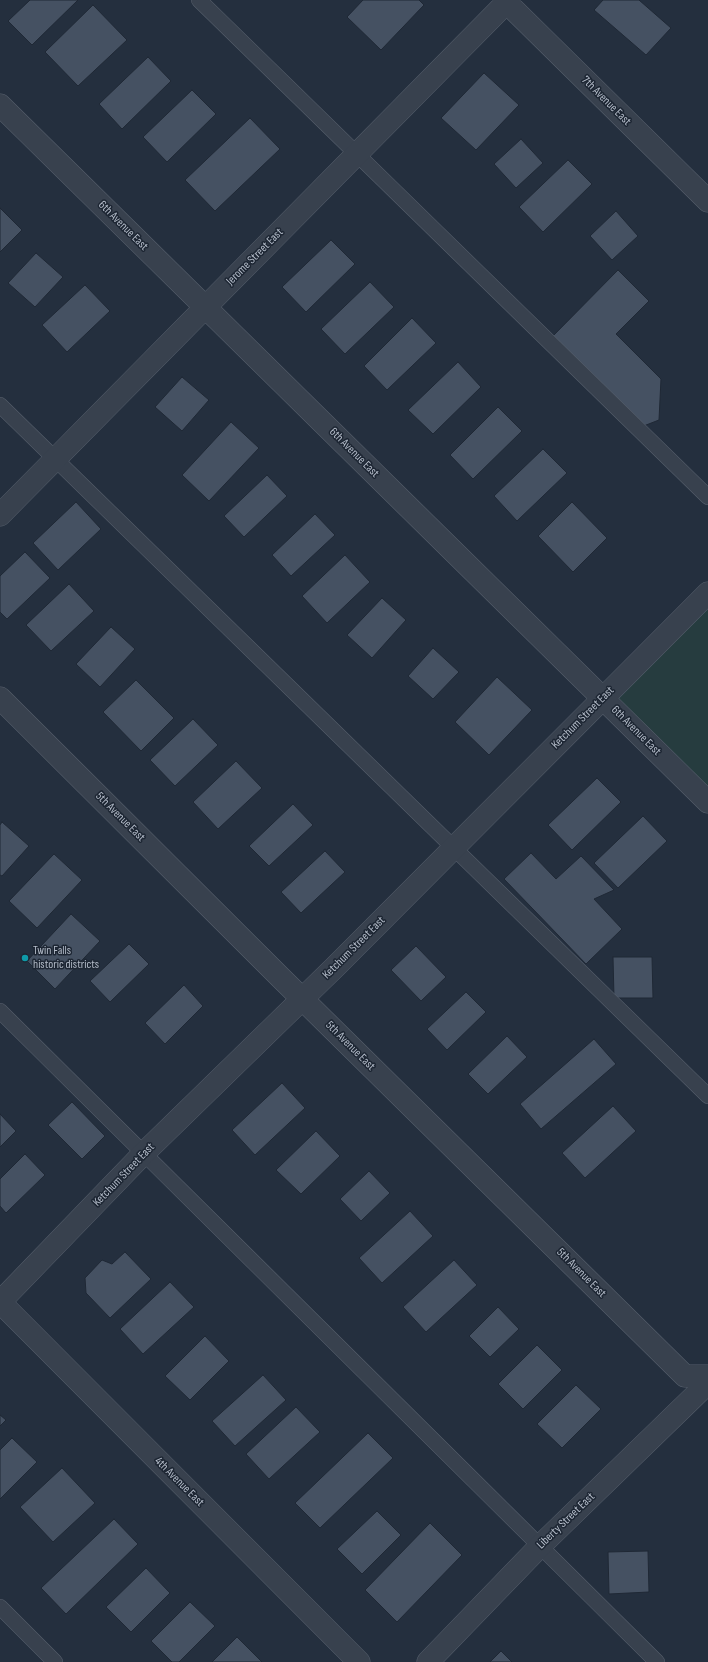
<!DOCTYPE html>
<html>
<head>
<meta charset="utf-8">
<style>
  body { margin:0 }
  canvas { display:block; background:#242f3e }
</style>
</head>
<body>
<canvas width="708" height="1662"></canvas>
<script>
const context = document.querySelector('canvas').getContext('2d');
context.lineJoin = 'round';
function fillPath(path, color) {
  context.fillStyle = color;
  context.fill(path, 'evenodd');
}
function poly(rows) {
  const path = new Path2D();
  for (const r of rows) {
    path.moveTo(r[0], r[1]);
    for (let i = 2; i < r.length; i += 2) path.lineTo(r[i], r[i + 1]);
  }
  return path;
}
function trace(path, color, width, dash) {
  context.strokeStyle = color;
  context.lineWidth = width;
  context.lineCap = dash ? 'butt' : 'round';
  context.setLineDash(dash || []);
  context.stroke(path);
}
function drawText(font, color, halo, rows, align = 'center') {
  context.font = font + ' "Sofia Sans Condensed",sans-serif';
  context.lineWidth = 3;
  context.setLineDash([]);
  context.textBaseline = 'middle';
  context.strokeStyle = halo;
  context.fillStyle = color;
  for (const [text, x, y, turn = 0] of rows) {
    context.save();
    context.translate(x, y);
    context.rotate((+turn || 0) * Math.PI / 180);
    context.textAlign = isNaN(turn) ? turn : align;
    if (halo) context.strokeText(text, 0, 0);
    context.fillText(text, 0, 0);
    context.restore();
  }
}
fillPath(poly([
  [708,593,708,802,603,698]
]), '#263c3f');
const building = poly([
  [30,0,78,0,32,45,8,21,30,0],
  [363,0,419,0,424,5,381,50,347,17,363,0],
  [603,0,639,0,671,28,646,55,594,10,603,0],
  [93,5,127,40,78,86,45,52,93,5],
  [148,57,171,81,122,129,99,104,148,57],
  [484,73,519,105,476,150,441,118,484,73],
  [192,90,216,114,167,162,143,137,192,90],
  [250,118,280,149,215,211,185,180,250,118],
  [521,139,543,163,516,188,494,164,521,139],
  [568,160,592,184,543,232,519,207,568,160],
  [0,208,22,230,0,252,0,208],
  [616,211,638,236,612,260,590,236,616,211],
  [331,240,355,264,306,312,282,287,331,240],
  [36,253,63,277,35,307,8,283,36,253],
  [618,270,649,301,616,334,661,379,659,420,641,427,550,339,618,270],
  [370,282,394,307,345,354,321,329,370,282],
  [85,285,110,311,67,352,42,325,85,285],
  [412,318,436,343,387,390,364,366,412,318],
  [458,362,481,387,433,434,408,410,458,362],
  [182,377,209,400,182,431,155,407,182,377],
  [498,407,522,431,473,479,450,455,498,407],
  [231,422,259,448,209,501,182,475,231,422],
  [543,449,567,473,517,521,494,496,543,449],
  [267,475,287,496,244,537,224,516,267,475],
  [76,502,101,529,58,570,33,543,76,502],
  [572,502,607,538,573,572,538,536,572,502],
  [315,514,335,535,291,576,272,555,315,514],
  [25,552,50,578,7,619,0,612,0,576,25,552],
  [345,555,370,582,327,623,302,596,345,555],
  [69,584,94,611,51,651,26,625,69,584],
  [382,598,406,620,372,658,347,635,382,598],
  [111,627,135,649,100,687,76,664,111,627],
  [433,648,459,672,433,699,408,676,433,648],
  [497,677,532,710,489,755,455,722,497,677],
  [136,680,174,718,141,751,103,712,136,680],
  [193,719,218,745,175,786,150,760,193,719],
  [236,761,262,788,218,829,193,802,236,761],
  [597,778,621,802,572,850,548,825,597,778],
  [293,804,313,825,269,866,249,846,293,804],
  [643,816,667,841,618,888,594,863,643,816],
  [2,822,29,846,2,876,0,875,0,825,2,822],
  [325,851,345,872,301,913,281,892,325,851],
  [531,853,556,879,581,856,614,890,594,899,622,929,586,964,504,879,531,853],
  [54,854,82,880,37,928,9,901,54,854],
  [71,914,100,941,55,989,27,961,71,914],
  [129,944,149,964,110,1002,90,981,129,944],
  [416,946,446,977,421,1001,391,970,416,946],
  [613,957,652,957,653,998,614,998,613,957],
  [184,985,203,1006,165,1044,145,1023,184,985],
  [466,992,486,1012,447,1050,427,1029,466,992],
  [507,1036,527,1057,488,1094,468,1074,507,1036],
  [594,1039,616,1064,541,1129,520,1104,594,1039],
  [282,1083,305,1108,255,1155,232,1130,282,1083],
  [72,1102,105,1136,82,1159,48,1125,72,1102],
  [613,1106,636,1131,585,1178,562,1153,613,1106],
  [0,1114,16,1131,0,1147,0,1114],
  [316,1131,340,1156,301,1194,276,1170,316,1131],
  [25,1154,45,1175,6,1213,0,1206,0,1179,25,1154],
  [369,1171,390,1193,361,1221,340,1199,369,1171],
  [410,1211,433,1236,382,1283,359,1258,410,1211],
  [125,1252,151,1279,110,1318,86,1293,85,1278,102,1260,112,1264,125,1252],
  [454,1260,477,1285,426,1332,403,1307,454,1260],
  [170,1282,194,1307,143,1354,120,1329,170,1282],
  [498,1307,519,1329,490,1357,469,1336,498,1307],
  [205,1336,229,1361,190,1400,165,1376,205,1336],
  [537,1345,562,1370,523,1409,498,1384,537,1345],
  [263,1375,286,1400,235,1446,212,1421,263,1375],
  [576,1385,601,1409,562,1448,537,1424,576,1385],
  [296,1407,320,1432,269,1479,246,1454,296,1407],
  [0,1415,6,1420,0,1426,0,1415],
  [368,1433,393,1458,320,1528,295,1503,368,1433],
  [12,1438,37,1462,0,1499,0,1450,12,1438],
  [62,1468,95,1503,53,1542,20,1507,62,1468],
  [377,1511,401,1535,362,1574,337,1549,377,1511],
  [114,1519,138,1544,66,1614,41,1588,114,1519],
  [430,1523,462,1555,397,1622,365,1590,430,1523],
  [648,1551,649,1592,609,1594,608,1552,648,1551],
  [146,1568,170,1593,131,1632,106,1607,146,1568],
  [190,1602,215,1626,179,1662,172,1662,151,1641,190,1602],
  [237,1637,262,1662,212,1662,237,1637],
  [501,1651,512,1662,490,1662,501,1651]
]);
fillPath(building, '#455162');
trace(building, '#1f2835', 1);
const service = poly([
  [199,0,708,497],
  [0,405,708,1096],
  [0,1011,657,1662],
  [0,1607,55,1662]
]);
const minor = poly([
  [504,0,708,201],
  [0,105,708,802],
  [0,515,509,0],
  [0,698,281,978,685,1376,708,1376],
  [0,1302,143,1154,335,967,708,593],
  [0,1302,359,1662],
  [428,1662,541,1545,708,1383]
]);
trace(service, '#565f6c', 16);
trace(minor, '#565f6c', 23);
trace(service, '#38414e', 15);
trace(minor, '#38414e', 22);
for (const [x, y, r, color] of [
  [25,958,4,"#0f9aa8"]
]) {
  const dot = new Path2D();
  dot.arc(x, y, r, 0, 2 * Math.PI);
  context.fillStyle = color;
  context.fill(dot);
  trace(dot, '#1d2633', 1.5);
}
drawText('12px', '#b4bcc9', '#1d2633', [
  ["7th Avenue East",606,101,45],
  ["6th Avenue East",123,226,45],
  ["Jerome Street East",255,257,-45],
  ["6th Avenue East",354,453,45],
  ["Ketchum Street East",583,718,-45],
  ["6th Avenue East",636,731,45],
  ["5th Avenue East",120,817,45],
  ["Ketchum Street East",354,948,-45],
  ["5th Avenue East",350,1046,45],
  ["Ketchum Street East",124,1175,-46],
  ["5th Avenue East",581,1273,45],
  ["4th Avenue East",179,1482,45],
  ["Liberty Street East",566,1521,-44]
]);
drawText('12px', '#b4bcc9', '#1d2633', [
  ["Twin Falls",33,951],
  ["historic districts",33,965]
], 'left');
</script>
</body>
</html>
